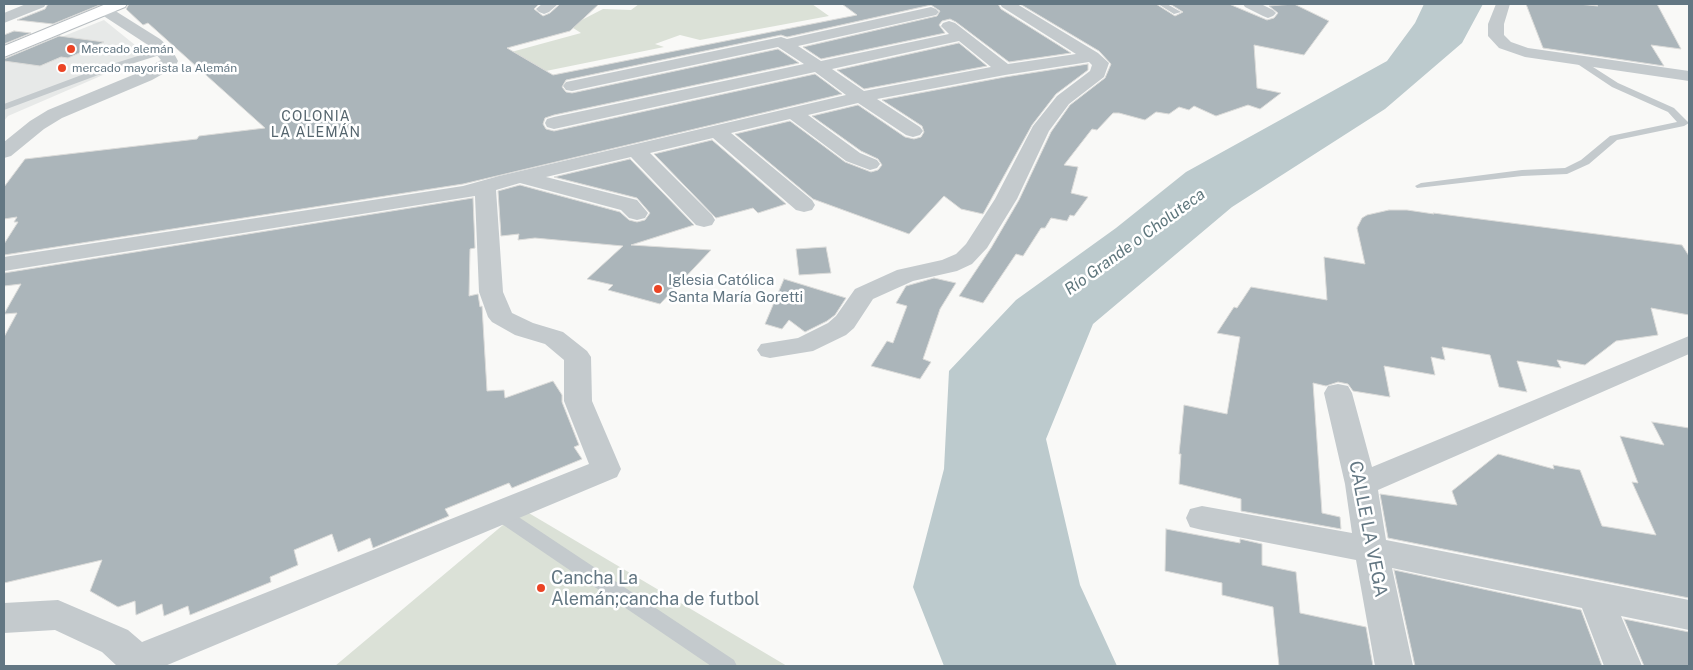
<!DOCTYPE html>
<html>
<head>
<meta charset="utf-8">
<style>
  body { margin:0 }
  #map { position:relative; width:1693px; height:670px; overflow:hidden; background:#f9f9f7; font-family:"Public Sans",sans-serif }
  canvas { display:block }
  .frame { position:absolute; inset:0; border:5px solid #637783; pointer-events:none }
</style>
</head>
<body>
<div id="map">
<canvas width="1693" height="670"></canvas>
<div class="frame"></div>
</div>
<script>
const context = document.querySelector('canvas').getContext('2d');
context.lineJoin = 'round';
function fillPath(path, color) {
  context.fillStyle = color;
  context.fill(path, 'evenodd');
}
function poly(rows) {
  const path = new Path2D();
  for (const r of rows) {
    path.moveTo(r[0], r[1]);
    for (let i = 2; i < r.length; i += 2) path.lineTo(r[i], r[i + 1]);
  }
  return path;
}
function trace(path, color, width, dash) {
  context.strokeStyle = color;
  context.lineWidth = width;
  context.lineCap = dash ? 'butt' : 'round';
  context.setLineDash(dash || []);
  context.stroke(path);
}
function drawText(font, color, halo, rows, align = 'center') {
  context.font = font + ' "Public Sans",sans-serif';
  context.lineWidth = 5;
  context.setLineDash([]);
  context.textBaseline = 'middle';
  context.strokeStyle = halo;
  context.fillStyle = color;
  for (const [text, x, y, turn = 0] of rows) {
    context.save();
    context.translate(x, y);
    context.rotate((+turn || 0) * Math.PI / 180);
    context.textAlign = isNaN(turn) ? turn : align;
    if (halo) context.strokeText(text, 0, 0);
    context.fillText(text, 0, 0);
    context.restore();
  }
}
fillPath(poly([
  [104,20,135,45,140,59,8,116,4,121,4,60]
]), '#e7e9e8');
fillPath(poly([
  [639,4,812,4,829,16,700,40,680,35,655,44,664,47,541,72,504,54,581,33,570,26,603,9,631,10],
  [522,509,787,666,335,666]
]), '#dbe1d7');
fillPath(poly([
  [1424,4,1483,4,1462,43,1385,109,1232,207,1093,324,1046,439,1080,585,1117,666,944,666,913,587,944,469,949,371,1016,300,1116,228,1186,172,1387,61,1415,23]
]), '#bccacd');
const building = poly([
  [48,4,102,4,53,24,17,20,45,9,48,4],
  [129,4,539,4,534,9,543,16,550,13,560,4,599,4,570,31,507,48,553,75,857,15,842,4,998,4,1001,9,1071,53,1009,62,956,22,950,19,942,21,939,25,945,33,821,59,803,47,937,16,940,11,931,5,787,37,781,35,566,80,562,87,566,92,572,93,778,49,799,63,554,115,545,118,543,124,546,129,554,131,815,74,842,94,463,184,4,255,4,244,18,222,14,222,17,217,4,219,4,187,25,159,197,139,199,136,265,128,148,23,143,25,126,9,129,4],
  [1020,4,1156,4,1175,16,1183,12,1170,4,1229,4,1267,20,1274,18,1278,13,1269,6,1294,4,1329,21,1304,55,1254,45,1257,88,1281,93,1260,109,1248,105,1216,116,1194,106,1189,110,1179,107,1169,114,1156,112,1145,120,1119,113,1113,113,1097,130,1092,129,1064,165,1078,167,1071,193,1088,197,1074,216,1070,215,1067,221,1051,218,1045,228,1041,228,1023,256,1016,254,983,303,959,296,991,248,1019,200,1051,132,1070,105,1105,78,1111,64,1099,51,1020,4],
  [1526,4,1578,4,1598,6,1596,4,1657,4,1681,49,1651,45,1664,66,1543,48,1526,4],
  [14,31,31,33,4,44,4,35,14,31],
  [59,36,104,42,68,58,61,57,40,66,4,61,4,59,59,36],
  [959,43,987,66,864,89,837,70,959,43],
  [1088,64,1088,70,1056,94,1032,125,983,214,961,209,944,196,909,234,813,199,735,134,790,121,845,162,871,172,878,170,882,165,878,159,861,151,812,116,858,105,905,137,914,139,921,137,924,132,922,126,882,100,1005,77,1088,64],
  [712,140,786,204,758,213,753,208,716,218,654,154,712,140],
  [630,159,694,225,631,245,711,250,660,304,608,290,613,285,587,279,623,246,535,238,518,240,519,234,501,236,498,191,520,185,620,212,629,220,637,222,645,220,650,213,637,198,554,177,630,159],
  [473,198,475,248,470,249,469,296,478,294,480,307,482,306,487,391,504,390,505,398,553,381,562,395,562,402,579,445,574,447,582,459,512,488,509,483,445,509,449,516,373,548,370,538,338,552,332,534,294,550,298,565,270,577,271,582,190,615,188,606,164,616,162,604,136,615,135,601,118,607,90,591,102,560,4,583,4,337,17,313,4,314,21,284,4,286,4,273,473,198],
  [1389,210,1407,210,1434,214,1433,213,1682,245,1689,256,1689,315,1651,308,1658,335,1616,341,1585,365,1557,360,1561,368,1517,361,1527,392,1499,387,1490,355,1442,347,1445,360,1431,357,1435,375,1384,366,1390,397,1353,391,1348,384,1338,382,1326,386,1313,383,1322,513,1340,517,1341,529,1241,511,1241,499,1179,484,1181,454,1179,454,1184,405,1227,414,1240,337,1217,333,1234,307,1237,308,1251,287,1327,300,1324,257,1365,264,1357,228,1362,218,1367,215,1389,210],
  [826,247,831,273,799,275,796,249,826,247],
  [934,278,956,283,940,309,923,359,931,362,920,379,871,366,887,341,893,343,907,306,896,303,906,286,934,278],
  [784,279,846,298,835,315,827,321,805,332,789,320,782,329,765,324,784,279],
  [1652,422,1689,428,1689,598,1388,538,1380,494,1457,505,1452,491,1498,454,1554,469,1553,465,1580,470,1602,526,1656,535,1632,482,1638,483,1620,436,1664,445,1652,422],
  [1166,529,1240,543,1240,539,1262,544,1262,565,1296,572,1300,613,1366,627,1373,666,1279,666,1273,607,1222,595,1222,583,1165,571,1166,529],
  [1394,570,1581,610,1602,666,1415,666,1394,570],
  [1624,619,1689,632,1689,666,1644,666,1624,619]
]);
fillPath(building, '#abb5ba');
trace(building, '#dbdbd9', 1);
const secondary = poly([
  [106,4,127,4,125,7,4,57,4,46,106,4]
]);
trace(secondary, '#b7bdc1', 2);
fillPath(poly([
  [1158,4,1167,4,1181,12,1174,14,1158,4],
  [163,48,166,49,166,53,109,71,4,110,4,104,103,67,163,48],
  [1579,58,1618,83,1674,108,1689,123,1684,126,1617,140,1589,164,1567,174,1522,176,1417,188,1415,186,1421,183,1522,170,1565,168,1581,160,1610,136,1677,122,1668,112,1612,87,1576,63,1575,61,1579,58],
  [499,507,505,508,734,660,737,666,711,666,493,518,491,513,493,508,499,507]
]), '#c4cacd');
fillPath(poly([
  [26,4,46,4,44,7,4,23,4,13,26,4],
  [542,4,558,4,549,12,544,14,539,12,536,9,542,4],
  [1000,4,1017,4,1098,53,1109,63,1104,77,1069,104,1049,131,1017,199,987,248,972,264,957,271,913,281,873,299,854,328,846,335,813,351,770,358,761,356,757,350,761,344,798,338,828,323,836,316,855,289,897,270,942,260,956,254,966,244,995,199,1033,126,1057,96,1090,71,1092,65,1089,62,1005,75,877,99,920,127,923,131,920,135,913,137,906,135,858,103,808,115,860,153,877,160,880,164,877,168,870,170,846,161,790,119,731,133,812,200,815,205,812,210,804,212,796,210,713,138,650,153,712,215,715,220,712,225,704,227,696,225,631,157,546,177,637,200,648,213,645,218,637,220,629,218,621,210,520,183,496,190,503,292,512,313,533,323,563,332,587,351,591,357,592,401,621,469,617,477,165,666,117,666,102,652,55,630,4,633,4,603,58,600,128,630,142,642,589,464,564,401,564,360,545,344,515,335,492,322,488,317,479,292,475,196,4,271,4,257,463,186,499,176,846,95,815,72,554,129,547,127,545,123,547,119,554,117,804,64,778,47,572,91,566,90,563,86,566,82,781,37,787,39,931,7,936,9,939,12,936,15,798,46,821,61,949,34,941,26,943,23,949,21,955,23,1008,64,1076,54,1002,7,1000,4],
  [959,41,991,67,864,91,832,69,959,41],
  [1243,4,1261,4,1273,10,1276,13,1273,16,1268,18,1263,16,1245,7,1243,4],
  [1496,4,1510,4,1504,24,1504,35,1511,42,1528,48,1689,71,1689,81,1525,57,1499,48,1488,36,1488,24,1496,4],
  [104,5,109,7,160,39,172,50,178,61,175,67,152,80,62,118,44,129,11,156,4,158,4,142,30,121,48,110,140,72,161,60,148,45,99,13,96,10,99,7,104,5],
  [1689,336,1689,354,1378,490,1386,540,1689,600,1689,630,1621,616,1642,666,1604,666,1582,608,1392,568,1413,666,1375,666,1356,560,1202,530,1190,527,1186,518,1190,509,1202,506,1352,533,1345,484,1324,393,1328,386,1338,384,1348,386,1352,393,1372,467,1689,336]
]), '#c4cacd');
fillPath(secondary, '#fff');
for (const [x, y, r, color] of [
  [71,49,5,"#eb4425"],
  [62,68,5,"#eb4425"],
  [658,289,5,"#eb4425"],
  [541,588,5,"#eb4425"]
]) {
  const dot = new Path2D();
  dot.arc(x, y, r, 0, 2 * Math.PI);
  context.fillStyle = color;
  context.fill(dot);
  trace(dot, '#fff', 2);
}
drawText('12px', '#637783', '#fff', [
  ["Mercado alemán",81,49],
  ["mercado mayorista la Alemán",72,68]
], 'left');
context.letterSpacing = '1px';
drawText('14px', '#55656e', '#fff', [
  ["COLONIA",316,117],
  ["LA ALEMÁN",316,133]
]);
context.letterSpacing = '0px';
drawText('15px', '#637783', '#fff', [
  ["Iglesia Católica",668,280],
  ["Santa María Goretti",668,297]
], 'left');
drawText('italic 16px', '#5e767c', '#fff', [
  ["Río Grande o Choluteca",1135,242,-36]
]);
drawText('18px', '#637783', '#fff', [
  ["CALLE LA VEGA",1368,529,79]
]);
drawText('18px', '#637783', '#fff', [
  ["Cancha La",551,578],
  ["Alemán;cancha de futbol",551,599]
], 'left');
</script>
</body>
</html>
